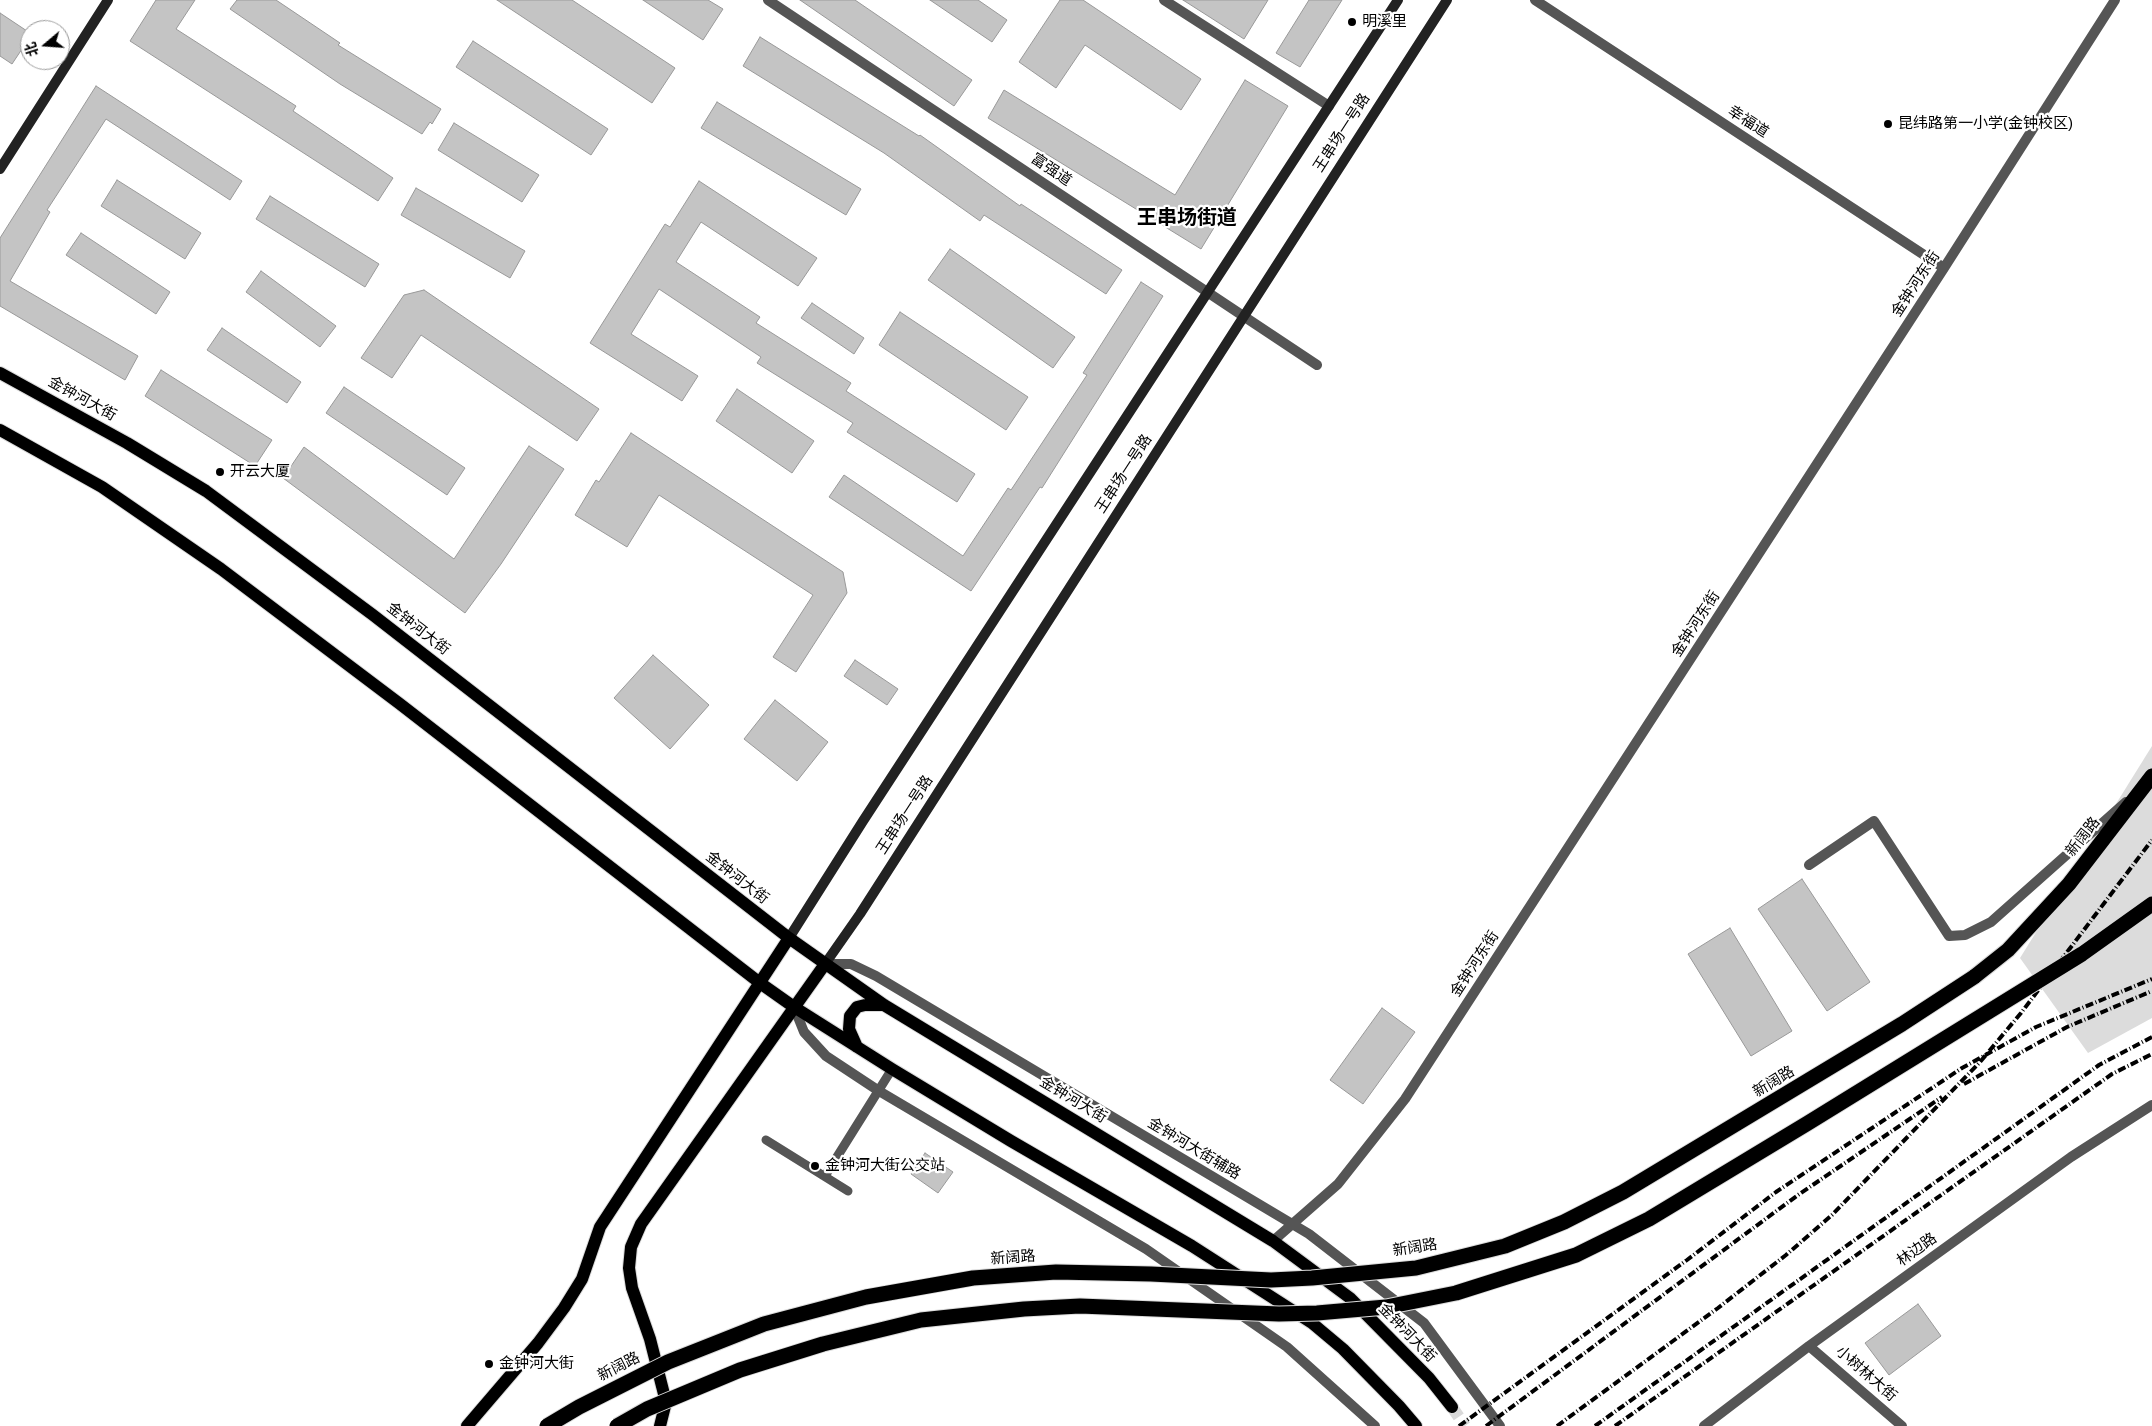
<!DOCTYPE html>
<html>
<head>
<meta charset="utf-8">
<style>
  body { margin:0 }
  #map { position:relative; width:2152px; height:1426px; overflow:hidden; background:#fff; font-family:Arial,"Noto Sans SC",sans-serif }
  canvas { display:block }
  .north { position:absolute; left:20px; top:20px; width:50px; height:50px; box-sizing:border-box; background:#fff; border:1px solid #999; border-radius:50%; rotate:252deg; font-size:14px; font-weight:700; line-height:20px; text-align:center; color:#000 }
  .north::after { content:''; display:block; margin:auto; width:18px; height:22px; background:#000; clip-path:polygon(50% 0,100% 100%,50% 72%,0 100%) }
</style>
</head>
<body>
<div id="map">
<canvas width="2152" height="1426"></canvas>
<div class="north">北</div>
</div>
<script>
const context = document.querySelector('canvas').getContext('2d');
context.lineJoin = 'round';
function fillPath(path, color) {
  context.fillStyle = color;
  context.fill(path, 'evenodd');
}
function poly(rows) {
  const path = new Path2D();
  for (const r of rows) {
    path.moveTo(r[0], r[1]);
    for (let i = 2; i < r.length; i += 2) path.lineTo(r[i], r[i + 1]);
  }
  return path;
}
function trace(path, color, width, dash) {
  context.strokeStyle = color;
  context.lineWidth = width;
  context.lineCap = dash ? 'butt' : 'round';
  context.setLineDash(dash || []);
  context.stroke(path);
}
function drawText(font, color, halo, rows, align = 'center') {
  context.font = font + ' Arial,"Noto Sans SC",sans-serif';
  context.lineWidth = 4.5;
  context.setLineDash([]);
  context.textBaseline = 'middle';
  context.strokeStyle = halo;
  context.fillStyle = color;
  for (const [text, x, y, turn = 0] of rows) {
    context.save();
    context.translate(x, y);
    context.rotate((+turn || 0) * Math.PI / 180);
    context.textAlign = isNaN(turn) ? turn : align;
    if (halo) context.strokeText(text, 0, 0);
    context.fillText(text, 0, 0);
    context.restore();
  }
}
fillPath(poly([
  [2152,746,2152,1018,2088,1053,2020,958]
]), '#dcdcdc');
const building = poly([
  [156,0,195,0,176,29,296,106,293,111,393,178,378,201,130,41,156,0],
  [237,0,276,0,340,43,338,45,441,109,432,124,430,122,422,134,340,84,230,9,237,0],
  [497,0,572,0,675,68,652,103,497,0],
  [643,0,708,0,723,9,703,40,643,0],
  [800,0,855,0,972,80,954,106,800,0],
  [930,0,978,0,1007,20,992,42,930,0],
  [1060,0,1083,0,1201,79,1181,110,1085,45,1056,88,1019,62,1060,0],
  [1183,0,1268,0,1244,39,1183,0],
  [1309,0,1342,0,1300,67,1276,53,1309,0],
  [0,13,30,33,30,37,12,64,0,56,0,13],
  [760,37,919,136,920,135,1020,206,1021,204,1122,270,1106,294,984,215,980,221,884,153,743,66,760,37],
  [473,41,608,129,591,155,456,67,473,41],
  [1245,80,1288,106,1201,249,988,118,1004,90,1175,195,1245,80],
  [96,86,242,181,230,200,106,119,47,210,50,212,10,281,138,356,125,380,0,306,0,238,96,86],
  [717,102,861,189,846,215,701,128,717,102],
  [454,123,539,175,522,202,438,150,454,123],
  [117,180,201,233,185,259,101,206,117,180],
  [699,181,817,258,798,286,701,222,676,262,760,317,756,323,851,383,846,391,975,474,957,502,847,432,853,423,757,363,761,357,659,289,631,334,698,376,682,401,590,343,665,224,670,227,699,181],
  [416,188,525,251,510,278,401,215,416,188],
  [270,196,379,264,365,287,256,219,270,196],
  [81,233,170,292,156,314,66,255,81,233],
  [950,249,1075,337,1053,368,928,280,950,249],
  [261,271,336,326,320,347,246,292,261,271],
  [1141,282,1163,296,1042,488,1040,487,971,591,829,497,844,475,963,556,1008,488,1011,490,1087,375,1083,373,1141,282],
  [424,290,599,409,577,441,421,335,392,378,361,358,404,295,424,290],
  [812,303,864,338,854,354,801,318,812,303],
  [900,312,1028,397,1006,430,879,345,900,312],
  [222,328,301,382,287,403,207,350,222,328],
  [161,370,272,440,255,466,145,396,161,370],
  [344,387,465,468,447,495,326,413,344,387],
  [737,389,814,441,792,473,716,421,737,389],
  [631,433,843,572,847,593,796,672,773,657,813,595,659,495,627,547,575,515,596,480,599,482,631,433],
  [529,446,564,469,501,564,465,613,283,478,304,447,454,559,529,446],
  [653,655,709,705,670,749,614,698,653,655],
  [855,660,898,689,887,705,844,676,855,660],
  [775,700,828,742,797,781,744,739,775,700],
  [1802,879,1870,982,1827,1011,1758,909,1802,879],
  [1730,928,1792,1031,1751,1056,1688,954,1730,928],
  [1382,1008,1415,1032,1363,1104,1330,1080,1382,1008],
  [925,1153,953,1172,938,1193,911,1174,925,1153],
  [1918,1304,1941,1336,1889,1375,1865,1343,1918,1304]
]);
fillPath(building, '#c4c4c4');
trace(building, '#999', 1);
trace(poly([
  [1452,1407,1465,1426]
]), '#d9d9d9', 12, [12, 6]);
const primary = poly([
  [0,373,127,443,206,491,373,615,789,938,884,1005,1273,1241,1350,1298,1429,1378,1452,1407],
  [0,430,102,487,221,569,400,704,760,983,794,1007,892,1069,1011,1141,1192,1246,1312,1323,1343,1349,1399,1406,1416,1426],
  [857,1047,849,1029,850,1016,857,1007,865,1005,884,1005],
  [467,1426,538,1343,564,1308,582,1279,600,1227,789,938],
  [660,1426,666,1402,650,1339,632,1288,629,1268,631,1247,641,1224,825,964]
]);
const highway = poly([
  [1974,977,2008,950,2069,884,2152,776]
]);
trace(primary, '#dbdbdb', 14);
trace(highway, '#dbdbdb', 17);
trace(poly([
  [766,1140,848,1191],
  [825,1176,892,1069]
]), '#555', 9);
trace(poly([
  [768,0,1317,365],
  [1164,0,1329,106],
  [1535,0,1944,268],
  [1809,865,1874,821,1949,936,1965,935,1991,922,2126,802],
  [825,964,851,964,876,976,1309,1234,1424,1323,1500,1426],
  [794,1007,804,1032,826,1056,879,1091,1146,1249,1287,1347,1375,1426],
  [1273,1241,1338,1184,1405,1099,1944,268,2115,0],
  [1809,1346,1902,1426],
  [1704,1426,1809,1346,2071,1157,2152,1105]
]), '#555', 10);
trace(poly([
  [0,169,108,0],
  [789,938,863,821,1398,0],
  [825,964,860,914,1447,0]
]), '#222', 10);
trace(primary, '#000', 12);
trace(highway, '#000', 15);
trace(poly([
  [1964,1084,2067,1027,2152,991],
  [1459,1426,1687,1260,1776,1192,1962,1068,2036,1027,2152,979],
  [1486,1426,1798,1195,1942,1097],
  [1557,1426,1718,1308,1786,1255,1832,1215,1980,1062,2021,1013,2152,840],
  [1595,1426,2099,1065,2152,1037],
  [1615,1426,2112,1074,2152,1054]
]), '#000', 4, [8, 2.5, 1, 2.5]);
const highwayBridge = poly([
  [547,1426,579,1407,668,1362,764,1324,866,1297,973,1278,1056,1272,1151,1274,1271,1280,1312,1278,1416,1268,1505,1246,1564,1222,1623,1192,1902,1024,1974,977],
  [617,1426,647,1409,740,1370,823,1344,921,1320,1024,1309,1080,1306,1279,1314,1317,1313,1386,1307,1456,1293,1576,1255,1649,1219,1808,1123,2082,954,2152,904]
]);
trace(highwayBridge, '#dbdbdb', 17, []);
trace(highwayBridge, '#000', 15);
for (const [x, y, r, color] of [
  [1352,22,5,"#000"],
  [1888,124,5,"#000"],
  [220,472,5,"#000"],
  [815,1166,5,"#000"],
  [489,1364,5,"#000"]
]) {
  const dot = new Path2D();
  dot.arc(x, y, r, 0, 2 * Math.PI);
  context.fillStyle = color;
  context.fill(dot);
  trace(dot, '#fff', 2);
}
drawText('15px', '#000', '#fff', [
  ["明溪里",1362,22],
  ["昆纬路第一小学(金钟校区)",1898,124],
  ["开云大厦",230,472],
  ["金钟河大街公交站",825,1166],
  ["金钟河大街",499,1364]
], 'left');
drawText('15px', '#000', '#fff', [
  ["幸福道",1748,122,33],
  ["王串场一号路",1342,133,-57],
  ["富强道",1051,170,34],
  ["金钟河东街",1916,284,-57],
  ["金钟河大街",82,399,29],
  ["王串场一号路",1124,474,-57],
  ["金钟河东街",1696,624,-57],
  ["金钟河大街",418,629,38],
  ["王串场一号路",905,815,-57],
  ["新阔路",2083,837,-52],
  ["金钟河大街",737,878,38],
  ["金钟河东街",1475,964,-57],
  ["新阔路",1774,1082,-31],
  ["金钟河大街",1073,1100,31],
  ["金钟河大街辅路",1194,1149,31],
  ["新阔路",1415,1248,-9],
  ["林边路",1917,1250,-36],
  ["新阔路",1013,1258,-4],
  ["金钟河大街",1407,1333,46],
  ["新阔路",619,1367,-27],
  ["小树林大街",1866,1374,41]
]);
drawText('bold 20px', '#000', '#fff', [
  ["王串场街道",1187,218]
]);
</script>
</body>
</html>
